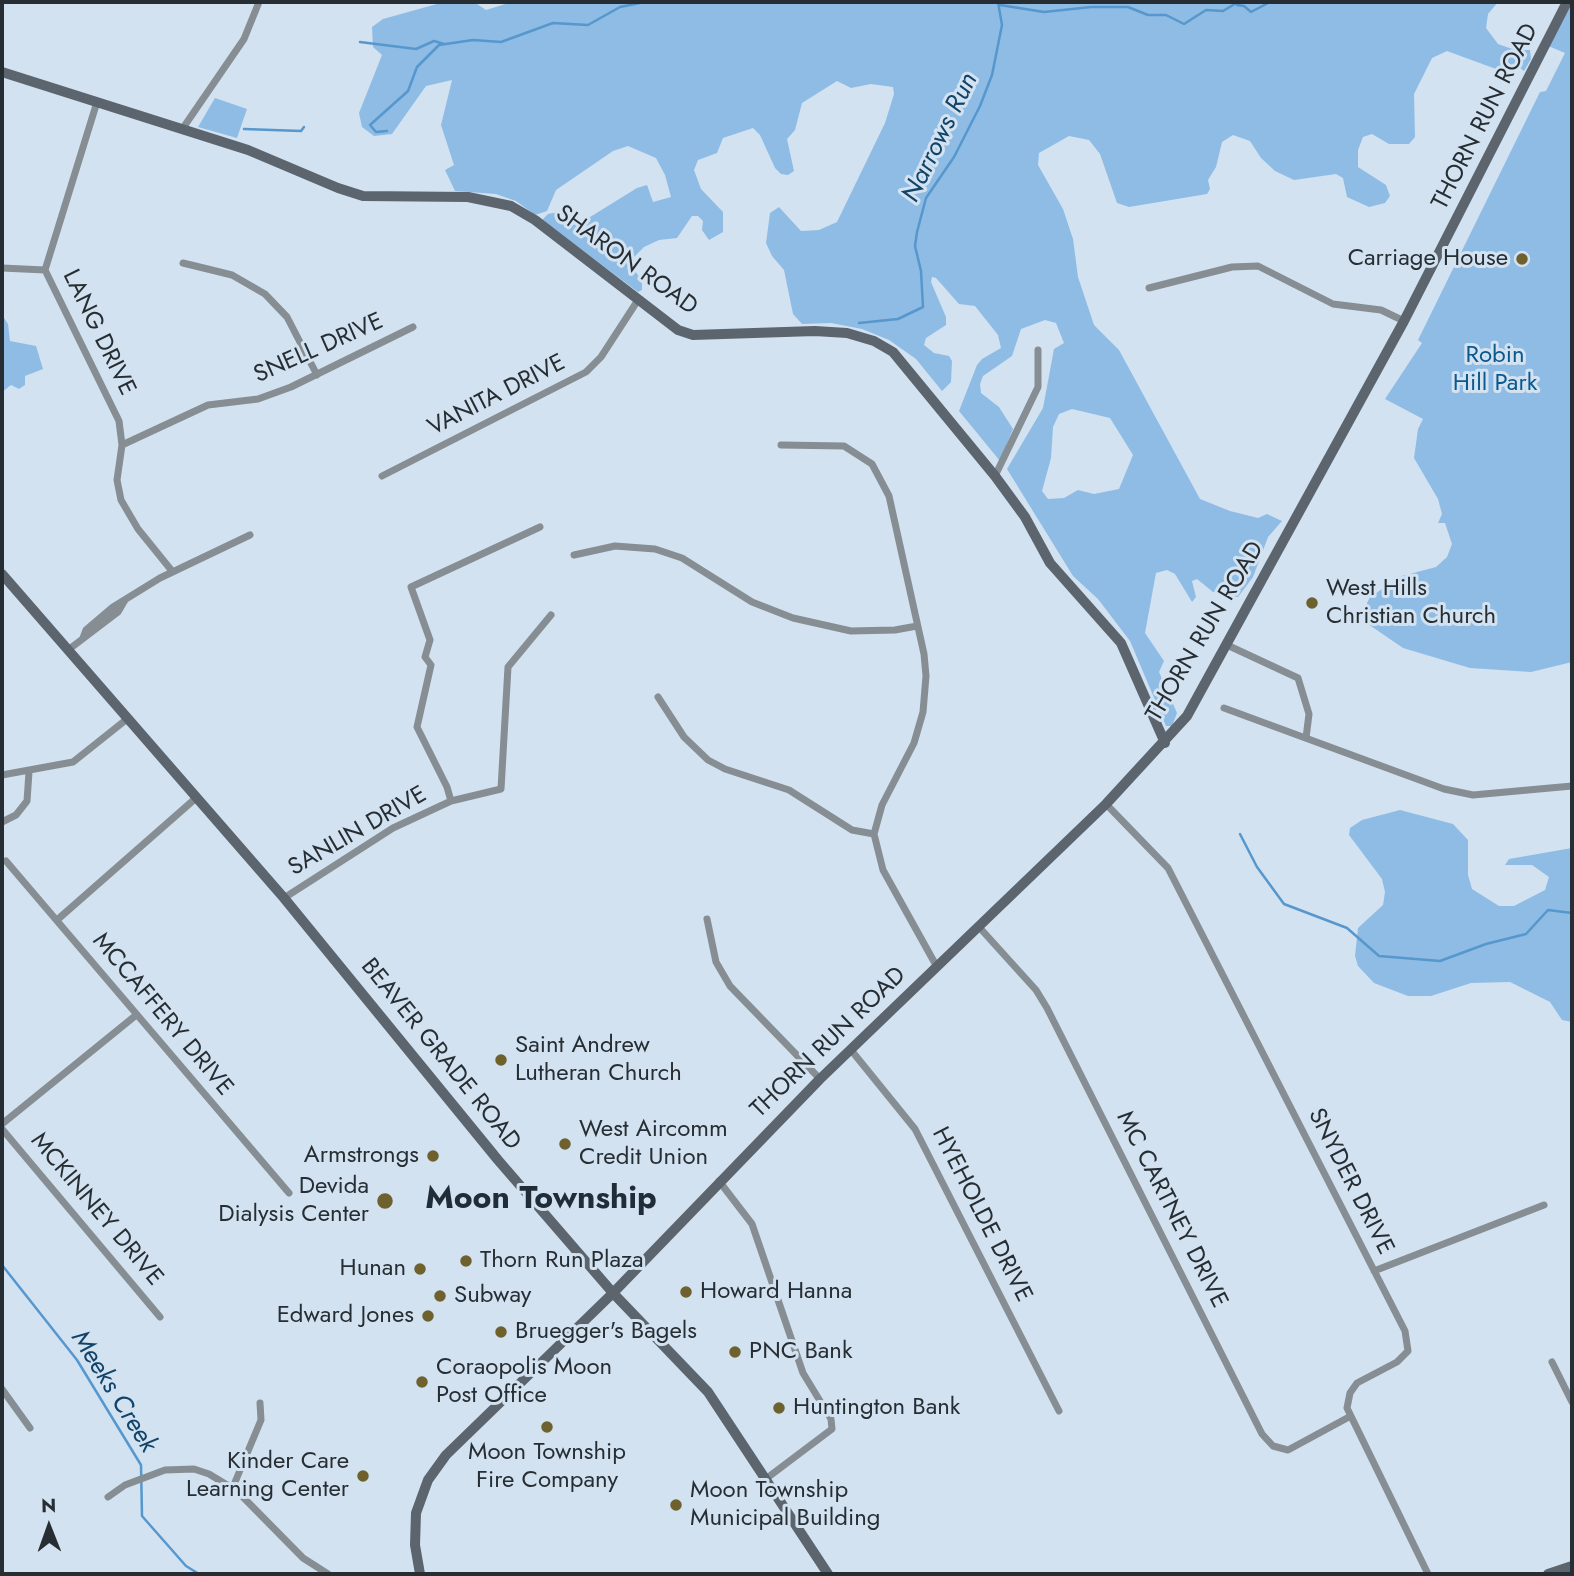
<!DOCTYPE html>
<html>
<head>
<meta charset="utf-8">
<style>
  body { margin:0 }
  #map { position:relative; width:1574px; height:1576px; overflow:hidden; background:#d2e2f1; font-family:Jost,sans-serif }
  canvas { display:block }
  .frame { position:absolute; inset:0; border:4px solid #272e33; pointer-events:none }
  .north { position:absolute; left:14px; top:1492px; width:70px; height:70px; -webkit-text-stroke:5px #d2e2f1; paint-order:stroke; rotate:359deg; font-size:19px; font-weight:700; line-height:28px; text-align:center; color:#272e33 }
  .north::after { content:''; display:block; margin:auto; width:24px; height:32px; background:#272e33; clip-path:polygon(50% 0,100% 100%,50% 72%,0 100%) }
</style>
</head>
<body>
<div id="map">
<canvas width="1574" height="1576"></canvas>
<div class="frame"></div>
<div class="north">N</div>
</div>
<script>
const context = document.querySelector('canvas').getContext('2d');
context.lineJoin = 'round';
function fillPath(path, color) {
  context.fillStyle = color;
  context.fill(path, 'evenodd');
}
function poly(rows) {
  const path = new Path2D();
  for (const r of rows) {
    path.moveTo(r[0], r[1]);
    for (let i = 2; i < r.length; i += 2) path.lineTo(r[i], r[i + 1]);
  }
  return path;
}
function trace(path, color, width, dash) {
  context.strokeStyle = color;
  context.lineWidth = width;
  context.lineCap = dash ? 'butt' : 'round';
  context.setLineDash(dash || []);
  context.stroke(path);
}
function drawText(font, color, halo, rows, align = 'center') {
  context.font = font + ' Jost,sans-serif';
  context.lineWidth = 6;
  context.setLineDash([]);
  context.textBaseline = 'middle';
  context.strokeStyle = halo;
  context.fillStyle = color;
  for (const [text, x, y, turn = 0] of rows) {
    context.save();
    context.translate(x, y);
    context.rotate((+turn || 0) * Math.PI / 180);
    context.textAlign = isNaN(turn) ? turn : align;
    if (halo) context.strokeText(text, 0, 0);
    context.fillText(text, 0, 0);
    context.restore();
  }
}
fillPath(poly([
  [444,2,474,2,486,10,512,2,1498,2,1488,14,1486,28,1498,44,1515,50,1530,50,1531,59,1524,71,1515,64,1496,69,1447,51,1432,58,1414,94,1415,137,1409,144,1389,144,1372,134,1363,137,1358,150,1358,167,1386,185,1390,196,1385,203,1369,207,1347,197,1343,178,1336,174,1294,180,1275,171,1261,158,1250,141,1233,135,1222,142,1216,167,1208,180,1210,189,1207,194,1129,207,1117,203,1100,154,1089,140,1069,136,1039,153,1038,165,1063,209,1073,239,1078,277,1094,325,1119,350,1200,499,1230,511,1258,518,1267,514,1282,521,1268,537,1253,577,1238,597,1213,592,1197,579,1192,581,1196,597,1192,602,1175,574,1167,570,1156,573,1145,633,1164,661,1159,672,1177,713,1172,726,1166,726,1130,641,1098,599,1073,576,1007,469,1043,408,1054,349,1064,343,1056,323,1045,320,1021,329,1012,356,983,376,980,384,981,393,999,407,1013,429,1000,461,959,411,977,365,982,359,1001,348,998,335,975,306,959,304,936,278,932,277,931,282,946,317,946,325,926,338,924,345,934,353,949,356,952,361,951,382,942,391,916,359,889,340,862,329,831,323,802,324,793,314,784,270,772,256,766,243,770,213,779,207,801,231,819,230,837,222,885,123,894,94,893,87,871,84,851,88,837,81,802,103,795,130,787,139,794,171,788,175,781,174,775,168,760,135,753,128,723,138,717,153,698,160,694,170,701,189,723,212,723,232,709,240,702,230,703,221,698,216,692,216,677,238,659,240,644,247,634,257,634,270,642,280,642,290,638,292,542,220,548,214,558,212,569,226,582,222,637,188,647,185,653,202,671,197,665,175,656,158,628,146,613,151,556,190,547,211,535,215,516,201,496,194,455,191,445,170,454,165,441,125,452,80,426,86,392,134,374,136,362,127,359,113,382,55,373,47,372,27,383,19],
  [1072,409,1110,418,1133,455,1119,489,1094,494,1078,490,1064,498,1048,499,1042,491,1051,458,1053,427,1059,414],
  [1567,2,1572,2,1572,662,1531,672,1470,668,1403,648,1368,624,1367,603,1370,597,1402,576,1436,567,1447,557,1452,544,1445,523,1438,523,1442,514,1438,499,1414,458,1418,429,1423,419,1385,399,1422,343,1418,340,1540,92,1546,91,1565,53,1546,45],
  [215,98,247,109,237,138,198,127],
  [2,315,8,324,10,341,36,346,43,369,25,376,25,385,19,389,11,385,2,392],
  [1400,810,1453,824,1468,840,1468,875,1472,889,1499,906,1514,906,1545,890,1549,877,1532,865,1505,865,1509,859,1572,848,1572,1022,1562,1020,1550,1002,1510,982,1471,983,1431,996,1408,996,1374,983,1358,966,1355,956,1358,928,1383,905,1385,892,1382,879,1349,835,1350,828,1362,820]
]), '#8fbce4');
trace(poly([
  [1000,5,1044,12,1091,7,1128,7,1148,15,1166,15,1184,24,1206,10,1223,11,1238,2],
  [1237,5,1244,6,1251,12,1270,2],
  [360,42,416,49,434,41,444,44],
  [244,129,301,131,304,127],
  [387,131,376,132,370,125,408,91,417,67,439,45,473,40,501,42,553,23,588,25,620,7,645,2],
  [859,323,898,319,923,307,921,271,915,246,917,232,926,198,954,157,980,106,992,75,1002,25,998,2],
  [1240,834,1257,867,1284,904,1347,928,1379,956,1440,961,1486,944,1526,934,1548,910,1572,913],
  [2,1265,77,1360,141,1465,142,1516,186,1566,199,1574]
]), '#5697ce', 2.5);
trace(poly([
  [97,102,45,270,119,421,122,445,117,480,121,500,138,529,172,571],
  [183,128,244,39,259,2],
  [183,263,232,275,265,294,287,317,317,375],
  [2,268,45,270],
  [1149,288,1232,267,1258,266,1333,304,1381,310,1404,321],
  [122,445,208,405,258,399,291,387,413,327],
  [781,445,844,446,872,464,889,496,924,654,926,676,923,712,914,743,882,805,874,834,883,870,937,967],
  [382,476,586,372,601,357,638,300],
  [995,476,1038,387,1038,350],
  [574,555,615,546,655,549,682,558,752,602,793,618,851,631,895,630,917,626],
  [83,638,86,630,113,607,160,578,250,535],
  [1227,645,1298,678,1309,714,1306,738],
  [68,650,118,612,125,600],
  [658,697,684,737,708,760,725,769,789,790,852,830,874,834],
  [1224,708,1444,789,1473,795,1572,786],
  [2,775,73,762,127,719],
  [451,801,447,787,417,727,431,665,425,657,430,640,411,587,540,527],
  [1106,804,1168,868,1405,1331,1408,1351,1397,1362,1357,1383,1350,1393,1347,1408,1428,1574],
  [2,822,16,815,27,801,29,772],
  [6,861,289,1193],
  [284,898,393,828,451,801,501,789,508,667,551,615],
  [707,919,716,962,730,986,820,1079],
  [57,920,196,798],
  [979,927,1036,990,1047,1008,1262,1434,1273,1446,1288,1450,1349,1417],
  [851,1050,915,1129,1059,1411],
  [2,1124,135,1016],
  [2,1129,160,1317],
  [719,1181,752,1224,803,1373,831,1419,832,1429,767,1478],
  [1374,1271,1544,1205],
  [1552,1362,1572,1402],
  [2,1389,30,1428],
  [233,1487,261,1420,260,1403],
  [108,1497,125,1485,165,1470,194,1469,209,1474,237,1491,303,1558,328,1574]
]), '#868d93', 7);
trace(poly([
  [2,72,248,150,338,188,363,196,468,197,511,206,535,220,678,330,693,335,815,331,847,333,874,341,893,352,995,476,1025,517,1050,563,1121,643,1165,743],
  [2,574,284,898,498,1160,613,1293,708,1392,828,1574],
  [420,1574,415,1545,416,1513,428,1480,446,1455,613,1293,820,1079,1106,804,1187,716,1404,321,1567,2],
  [1548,1574,1572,1566]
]), '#5c656e', 10);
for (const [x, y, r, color] of [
  [1522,259,7,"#6e612e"],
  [1312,603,7,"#6e612e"],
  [501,1060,7,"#6e612e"],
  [565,1144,7,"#6e612e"],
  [433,1156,7,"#6e612e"],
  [385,1201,9,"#6e612e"],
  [466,1261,7,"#6e612e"],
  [420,1269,7,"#6e612e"],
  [686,1292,7,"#6e612e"],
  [440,1296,7,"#6e612e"],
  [428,1316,7,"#6e612e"],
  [501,1332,7,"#6e612e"],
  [735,1352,7,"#6e612e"],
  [422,1382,7,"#6e612e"],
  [779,1408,7,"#6e612e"],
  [547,1427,7,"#6e612e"],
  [363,1476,7,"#6e612e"],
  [676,1505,7,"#6e612e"]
]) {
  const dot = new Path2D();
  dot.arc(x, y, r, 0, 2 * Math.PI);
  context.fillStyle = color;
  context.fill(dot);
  trace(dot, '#d2e2f1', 2.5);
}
drawText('24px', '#272e33', '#d2e2f1', [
  ["THORN RUN ROAD",1486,117,-63],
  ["SHARON ROAD",626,261,36],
  ["LANG DRIVE",98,333,64],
  ["SNELL DRIVE",319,349,-24],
  ["VANITA DRIVE",497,396,-27],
  ["THORN RUN ROAD",1206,632,-59],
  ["SANLIN DRIVE",358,832,-30],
  ["MCCAFFERY DRIVE",162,1015,50],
  ["THORN RUN ROAD",829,1043,-44],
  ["BEAVER GRADE ROAD",440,1055,51],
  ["SNYDER DRIVE",1350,1182,63],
  ["MCKINNEY DRIVE",96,1210,50],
  ["MC CARTNEY DRIVE",1171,1210,63],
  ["HYEHOLDE DRIVE",981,1215,63]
]);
drawText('24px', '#272e33', '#d2e2f1', [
  ["Carriage House",1508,259,"right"],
  ["West Hills",1326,589],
  ["Christian Church",1326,617],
  ["Saint Andrew",515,1046],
  ["Lutheran Church",515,1074],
  ["West Aircomm",579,1130],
  ["Credit Union",579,1158],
  ["Armstrongs",419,1156,"right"],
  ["Devida",369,1187,"right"],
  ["Dialysis Center",369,1215,"right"],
  ["Thorn Run Plaza",480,1261],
  ["Hunan",406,1269,"right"],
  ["Howard Hanna",700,1292],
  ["Subway",454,1296],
  ["Edward Jones",414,1316,"right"],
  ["Bruegger's Bagels",515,1332],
  ["PNC Bank",749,1352],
  ["Coraopolis Moon",436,1368],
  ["Post Office",436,1396],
  ["Huntington Bank",793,1408],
  ["Moon Township",547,1453,"center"],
  ["Fire Company",547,1481,"center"],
  ["Kinder Care",349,1462,"right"],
  ["Learning Center",349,1490,"right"],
  ["Moon Township",690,1491],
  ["Municipal Building",690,1519]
], 'left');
drawText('24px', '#0a588c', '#d2e2f1', [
  ["Robin",1495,356],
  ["Hill Park",1495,384]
]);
drawText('italic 26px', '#124368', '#d2e2f1', [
  ["Narrows Run",941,138,-64],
  ["Meeks Creek",113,1392,58]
]);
drawText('bold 32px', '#202d38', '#d2e2f1', [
  ["Moon Township",541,1200]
]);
</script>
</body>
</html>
